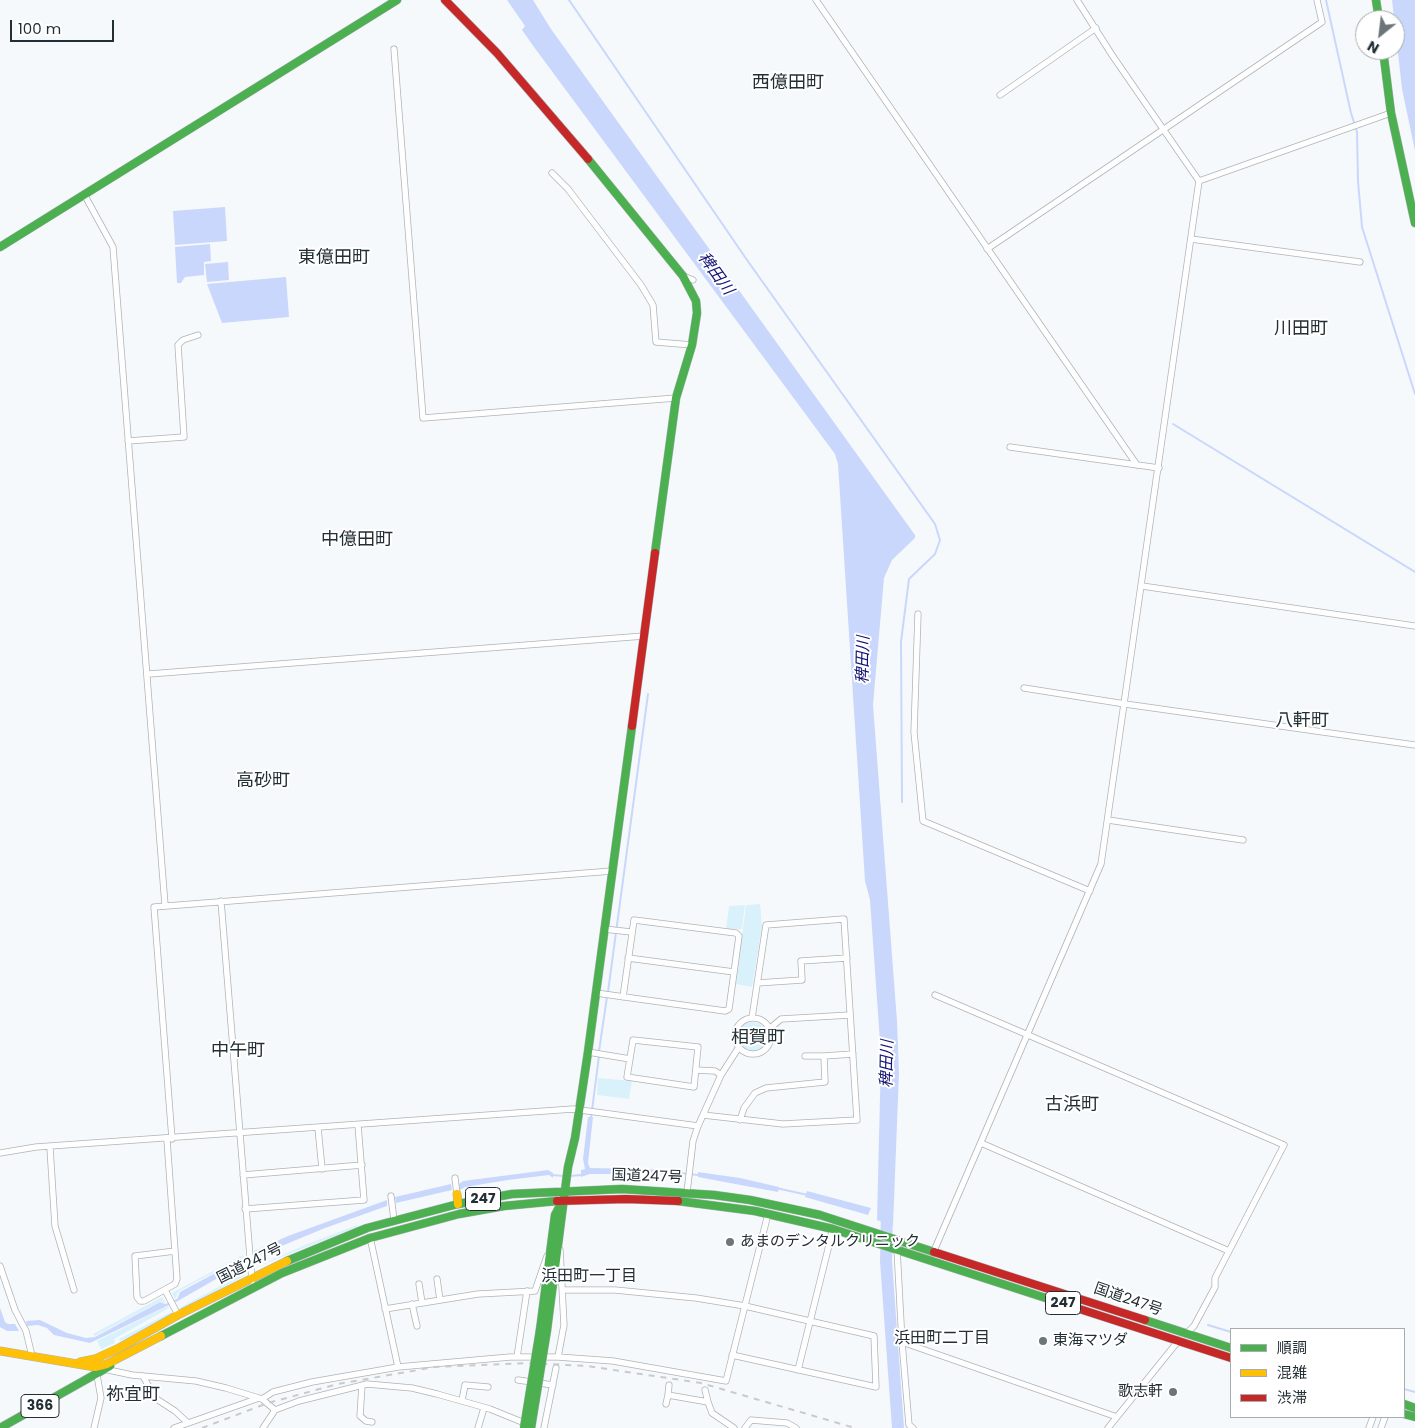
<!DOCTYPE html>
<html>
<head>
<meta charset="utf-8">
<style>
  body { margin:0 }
  #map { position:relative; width:1415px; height:1428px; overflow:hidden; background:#f6f9fb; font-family:Poppins,"Noto Sans JP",sans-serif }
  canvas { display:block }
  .legend { position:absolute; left:1230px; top:1328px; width:175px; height:90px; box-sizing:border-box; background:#fff; border:1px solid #a7acae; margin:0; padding:6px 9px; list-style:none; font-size:15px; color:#222f34 }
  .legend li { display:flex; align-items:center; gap:10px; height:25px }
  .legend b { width:25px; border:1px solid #a7acae }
  .north { position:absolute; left:1355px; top:10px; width:50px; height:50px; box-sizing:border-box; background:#fff; border:1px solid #a7acae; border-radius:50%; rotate:209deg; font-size:14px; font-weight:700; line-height:20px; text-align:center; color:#222f34 }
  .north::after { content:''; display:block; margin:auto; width:18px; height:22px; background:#6c767a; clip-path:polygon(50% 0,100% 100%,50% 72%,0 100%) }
  .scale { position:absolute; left:10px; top:20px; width:104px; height:22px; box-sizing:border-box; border:2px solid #222f34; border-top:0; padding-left:6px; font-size:15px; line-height:18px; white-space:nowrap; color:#222f34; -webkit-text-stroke:4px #fff; paint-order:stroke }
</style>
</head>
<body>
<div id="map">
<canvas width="1415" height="1428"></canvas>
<ul class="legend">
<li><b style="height:6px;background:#4caf50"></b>順調</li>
<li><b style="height:6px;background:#ffc107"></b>混雑</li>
<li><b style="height:6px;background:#c62828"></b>渋滞</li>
</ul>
<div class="north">N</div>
<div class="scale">100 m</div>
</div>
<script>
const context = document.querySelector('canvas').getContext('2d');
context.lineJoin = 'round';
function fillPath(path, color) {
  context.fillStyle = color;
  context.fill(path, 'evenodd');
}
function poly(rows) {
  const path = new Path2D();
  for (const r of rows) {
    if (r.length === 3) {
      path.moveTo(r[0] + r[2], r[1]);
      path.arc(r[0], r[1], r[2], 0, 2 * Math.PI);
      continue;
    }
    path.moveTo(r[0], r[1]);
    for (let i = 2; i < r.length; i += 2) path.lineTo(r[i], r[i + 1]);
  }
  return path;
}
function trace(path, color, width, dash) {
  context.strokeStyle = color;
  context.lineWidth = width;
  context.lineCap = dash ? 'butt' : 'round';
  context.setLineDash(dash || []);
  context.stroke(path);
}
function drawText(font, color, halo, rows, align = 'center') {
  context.font = font + ' Poppins,"Noto Sans JP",sans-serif';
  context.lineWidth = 4;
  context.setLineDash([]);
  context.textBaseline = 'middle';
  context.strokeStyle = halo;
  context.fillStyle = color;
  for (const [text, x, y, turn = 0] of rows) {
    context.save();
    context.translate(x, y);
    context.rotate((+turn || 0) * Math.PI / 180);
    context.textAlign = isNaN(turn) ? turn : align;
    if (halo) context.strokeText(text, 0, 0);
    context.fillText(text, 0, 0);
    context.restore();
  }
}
fillPath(poly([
  [760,904,762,927,752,987,736,984,746,905],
  [745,905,742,929,726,929,729,906],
  [752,1037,15],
  [598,1078,632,1081,629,1099,597,1095],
  [357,1225,357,1227,256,1267,305,1245],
  [243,1255,243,1257,179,1291,175,1299,172,1293],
  [245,1273,244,1276,184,1308,179,1308],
  [162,1297,166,1304,161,1301,95,1336,93,1334],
  [168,1306,169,1308,114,1339,115,1343,101,1349,97,1341],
  [171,1312,172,1314,121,1341,119,1339]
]), '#d8f1fb');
fillPath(poly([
  [507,0,533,0,551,29,915,535,915,538,892,560,884,578,873,705,897,1021,899,1073,893,1226,877,1220,881,1056,870,900,865,881,838,464,835,454,534,47,522,30,525,26],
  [1392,0,1415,0,1415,151,1402,89],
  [225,207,227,241,175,245,173,211],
  [210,244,211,261,204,262,204,275,185,277,181,283,177,283,175,247],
  [228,262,229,280,207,282,205,264],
  [286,277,289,317,222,323,207,284],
  [588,1117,593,1117,588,1163,590,1168,682,1170,682,1176,660,1174,654,1178,647,1174,590,1174,581,1177,581,1170,585,1169,583,1159],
  [548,1170,553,1173,553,1178,549,1175,508,1180,465,1187,460,1190,459,1184,463,1181],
  [698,1172,740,1178,779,1187,778,1192,698,1177],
  [451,1184,452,1190,396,1203,395,1197],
  [807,1191,871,1208,868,1215,805,1197],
  [387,1200,387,1206,325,1228,255,1257,254,1251,288,1236],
  [243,1258,244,1263,176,1302,180,1292],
  [160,1302,165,1304,165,1307,90,1343,54,1335,47,1328,38,1325,27,1326,26,1321,40,1320,67,1333,86,1338,95,1337],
  [0,1308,5,1322,8,1324,15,1324,19,1331,7,1331,0,1327]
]), '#cad7fc');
trace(poly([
  [569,0,747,260,935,524,940,540,935,554,909,579,901,642,902,802],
  [1326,0,1351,113,1357,132,1358,181,1362,227,1415,394],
  [1173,424,1415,572],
  [608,992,648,694],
  [599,1051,607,997],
  [591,1118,599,1056],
  [680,1173,698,1175],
  [552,1175,564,1176],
  [569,1176,582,1175],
  [776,1188,808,1195],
  [243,1261,256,1254],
  [164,1306,177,1300],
  [1208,1325,1231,1332],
  [1404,1389,1415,1392]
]), '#cad7fc', 2);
trace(poly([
  [887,1207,886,1261,898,1428]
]), '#cad7fc', 12);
const street = poly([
  [816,0,1137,465],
  [1077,0,1112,55,1199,181],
  [394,49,423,418,676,398],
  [1000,95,1096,28],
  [552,173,568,189,641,285,653,305,656,342,692,345],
  [84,194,113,247,165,905],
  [1191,239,1360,262],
  [987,249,1322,22,1317,0],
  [683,276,693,280],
  [128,441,184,437,178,345,183,340,198,335],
  [1010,447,1159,468],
  [1142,586,1415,626],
  [918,614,914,732,923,821,1090,891],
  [149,674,644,636],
  [1024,688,1125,704,1415,745],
  [1108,820,1243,840],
  [221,901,252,1281],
  [604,929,631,932],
  [628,958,734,972],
  [757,983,802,980,801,961,847,958],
  [596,993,725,1011,729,1009,739,936,736,933,634,920,623,997],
  [935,995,1284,1145,1215,1278,1215,1287,1194,1326,1186,1334],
  [753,1036,18],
  [769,1029,781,1019,850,1015],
  [633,1040,698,1047,694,1087,627,1077,633,1040],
  [588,1052,630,1059],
  [805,1056,824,1056],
  [696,1070,715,1071,721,1075],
  [703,1115,783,1124,857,1120,844,919,766,925,752,1018],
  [740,1120,744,1108,755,1093,766,1088,825,1082,824,1056,853,1054],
  [318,1128,322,1169],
  [172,1139,154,907,612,871],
  [167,1140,177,1279,175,1284,144,1301,140,1301,137,1297,135,1256,175,1251],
  [981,1143,1229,1251],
  [50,1148,55,1226,74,1290],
  [0,1153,36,1147,573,1109,698,1126],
  [243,1175,362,1165],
  [455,1178,457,1194],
  [687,1192,693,1141,698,1126,721,1075,739,1047],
  [391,1196,394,1220],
  [245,1209,364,1200,358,1125],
  [370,1237,398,1367],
  [897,1249,902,1342,1117,1417],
  [933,1253,1101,864,1199,181,1391,113],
  [0,1266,15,1310,26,1331,32,1356],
  [437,1279,440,1300],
  [419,1284,422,1303],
  [165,1290,178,1315],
  [563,1290,615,1290,696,1298,745,1306,874,1336,876,1387,732,1355],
  [412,1304,417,1326],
  [385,1309,478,1294,535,1291,547,1256],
  [902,1342,909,1425,913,1428],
  [517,1357,527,1291],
  [558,1357,564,1325,560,1250],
  [104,1369,132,1375,196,1381,226,1388,262,1399,275,1410],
  [798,1370,833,1229],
  [143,1376,155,1398,175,1411,187,1422],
  [518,1380,553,1385],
  [362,1385,360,1416,366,1421,372,1422],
  [705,1390,708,1402],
  [668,1395,669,1385],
  [262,1399,273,1392,312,1382,398,1367,510,1357,558,1357,613,1361,726,1381,768,1214],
  [462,1400,465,1385,488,1387],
  [666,1404,668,1395,708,1402,712,1413,734,1428],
  [94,1428,101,1398,97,1375],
  [174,1428,259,1398],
  [263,1428,275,1410,299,1401,367,1384,412,1388,437,1394,490,1409,527,1424],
  [478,1428,484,1408],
  [544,1428,556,1368],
  [745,1428,751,1420,787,1423,796,1428],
  [1108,1428,1179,1340],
  [1369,1428,1373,1417],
  [1381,1428,1385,1417]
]);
const fast = poly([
  [1376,0,1379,20],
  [1383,50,1391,113,1415,223],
  [588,159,683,276,696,301,697,313,692,345,676,398,655,553],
  [0,247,397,0],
  [678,1201,755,1211,833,1229,1058,1302],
  [287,1261,367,1228,458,1204,512,1194,622,1189,714,1195,750,1200,820,1215,934,1252],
  [1145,1320,1231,1348],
  [540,1330,555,1215,561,1204],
  [547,1330,568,1167,575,1138,588,1052,632,726],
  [161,1336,282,1273,370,1238,459,1214,504,1206,557,1201],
  [1404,1404,1415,1408],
  [1404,1414,1415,1417],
  [0,1428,110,1366]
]);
const slow = poly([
  [457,1194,458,1204],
  [0,1351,95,1367,107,1364,161,1336],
  [80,1362,95,1359,119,1348,178,1315,287,1261]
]);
const jam = poly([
  [445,0,497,53,588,159],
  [632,726,655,553],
  [557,1201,626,1199,678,1201],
  [934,1252,1145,1320],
  [1058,1302,1231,1358]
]);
trace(street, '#adb4b7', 7);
trace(fast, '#adb4b7', 9);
trace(slow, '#adb4b7', 9);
trace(jam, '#adb4b7', 9);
trace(street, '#fefefe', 5.5);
trace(fast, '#4caf50', 8);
trace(slow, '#ffc107', 8);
trace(jam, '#c62828', 8);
trace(poly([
  [202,1428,268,1403,338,1384,435,1367,529,1363,587,1366,701,1383,855,1428]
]), '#c9cacb', 2, [6, 6]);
const fastBridge = poly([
  [524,1428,540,1330],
  [531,1428,547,1330]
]);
trace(fastBridge, '#adb4b7', 9, []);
trace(fastBridge, '#4caf50', 8);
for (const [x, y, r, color] of [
  [730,1242,5,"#6c767a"],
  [1043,1341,5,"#6c767a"],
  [1173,1392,5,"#6c767a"]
]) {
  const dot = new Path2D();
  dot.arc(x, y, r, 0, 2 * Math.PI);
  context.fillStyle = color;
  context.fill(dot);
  trace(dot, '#fff', 2);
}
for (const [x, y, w] of [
  [483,1199,35],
  [1063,1303,35],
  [40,1406,38]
]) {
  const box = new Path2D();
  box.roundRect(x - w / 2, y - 11.5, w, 23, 4);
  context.fillStyle = '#fff';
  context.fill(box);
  trace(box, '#222f34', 1);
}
drawText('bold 14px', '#222f34', null, [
  ["247",483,1199],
  ["247",1063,1303],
  ["366",40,1406]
]);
drawText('15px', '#222f34', '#fff', [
  ["国道247号",647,1177,2],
  ["国道247号",250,1264,-27],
  ["国道247号",1128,1300,19]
]);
drawText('15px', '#222f34', '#fff', [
  ["あまのデンタルクリニック",740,1242],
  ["東海マツダ",1053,1341],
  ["歌志軒",1163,1392,"right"]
], 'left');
drawText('italic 16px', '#131474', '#fff', [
  ["稗田川",715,274,54],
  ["稗田川",864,660,-89],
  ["稗田川",888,1064,-89]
]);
drawText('16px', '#222f34', '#fff', [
  ["浜田町一丁目",589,1277],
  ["浜田町二丁目",942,1339]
]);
drawText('18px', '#222f34', '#fff', [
  ["西億田町",788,83],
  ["東億田町",334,258],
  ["川田町",1301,329],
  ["中億田町",357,540],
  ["八軒町",1302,721],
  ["高砂町",263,781],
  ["相賀町",758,1038],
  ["中午町",238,1051],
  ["古浜町",1072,1105],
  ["祢宜町",133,1395]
]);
</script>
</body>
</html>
